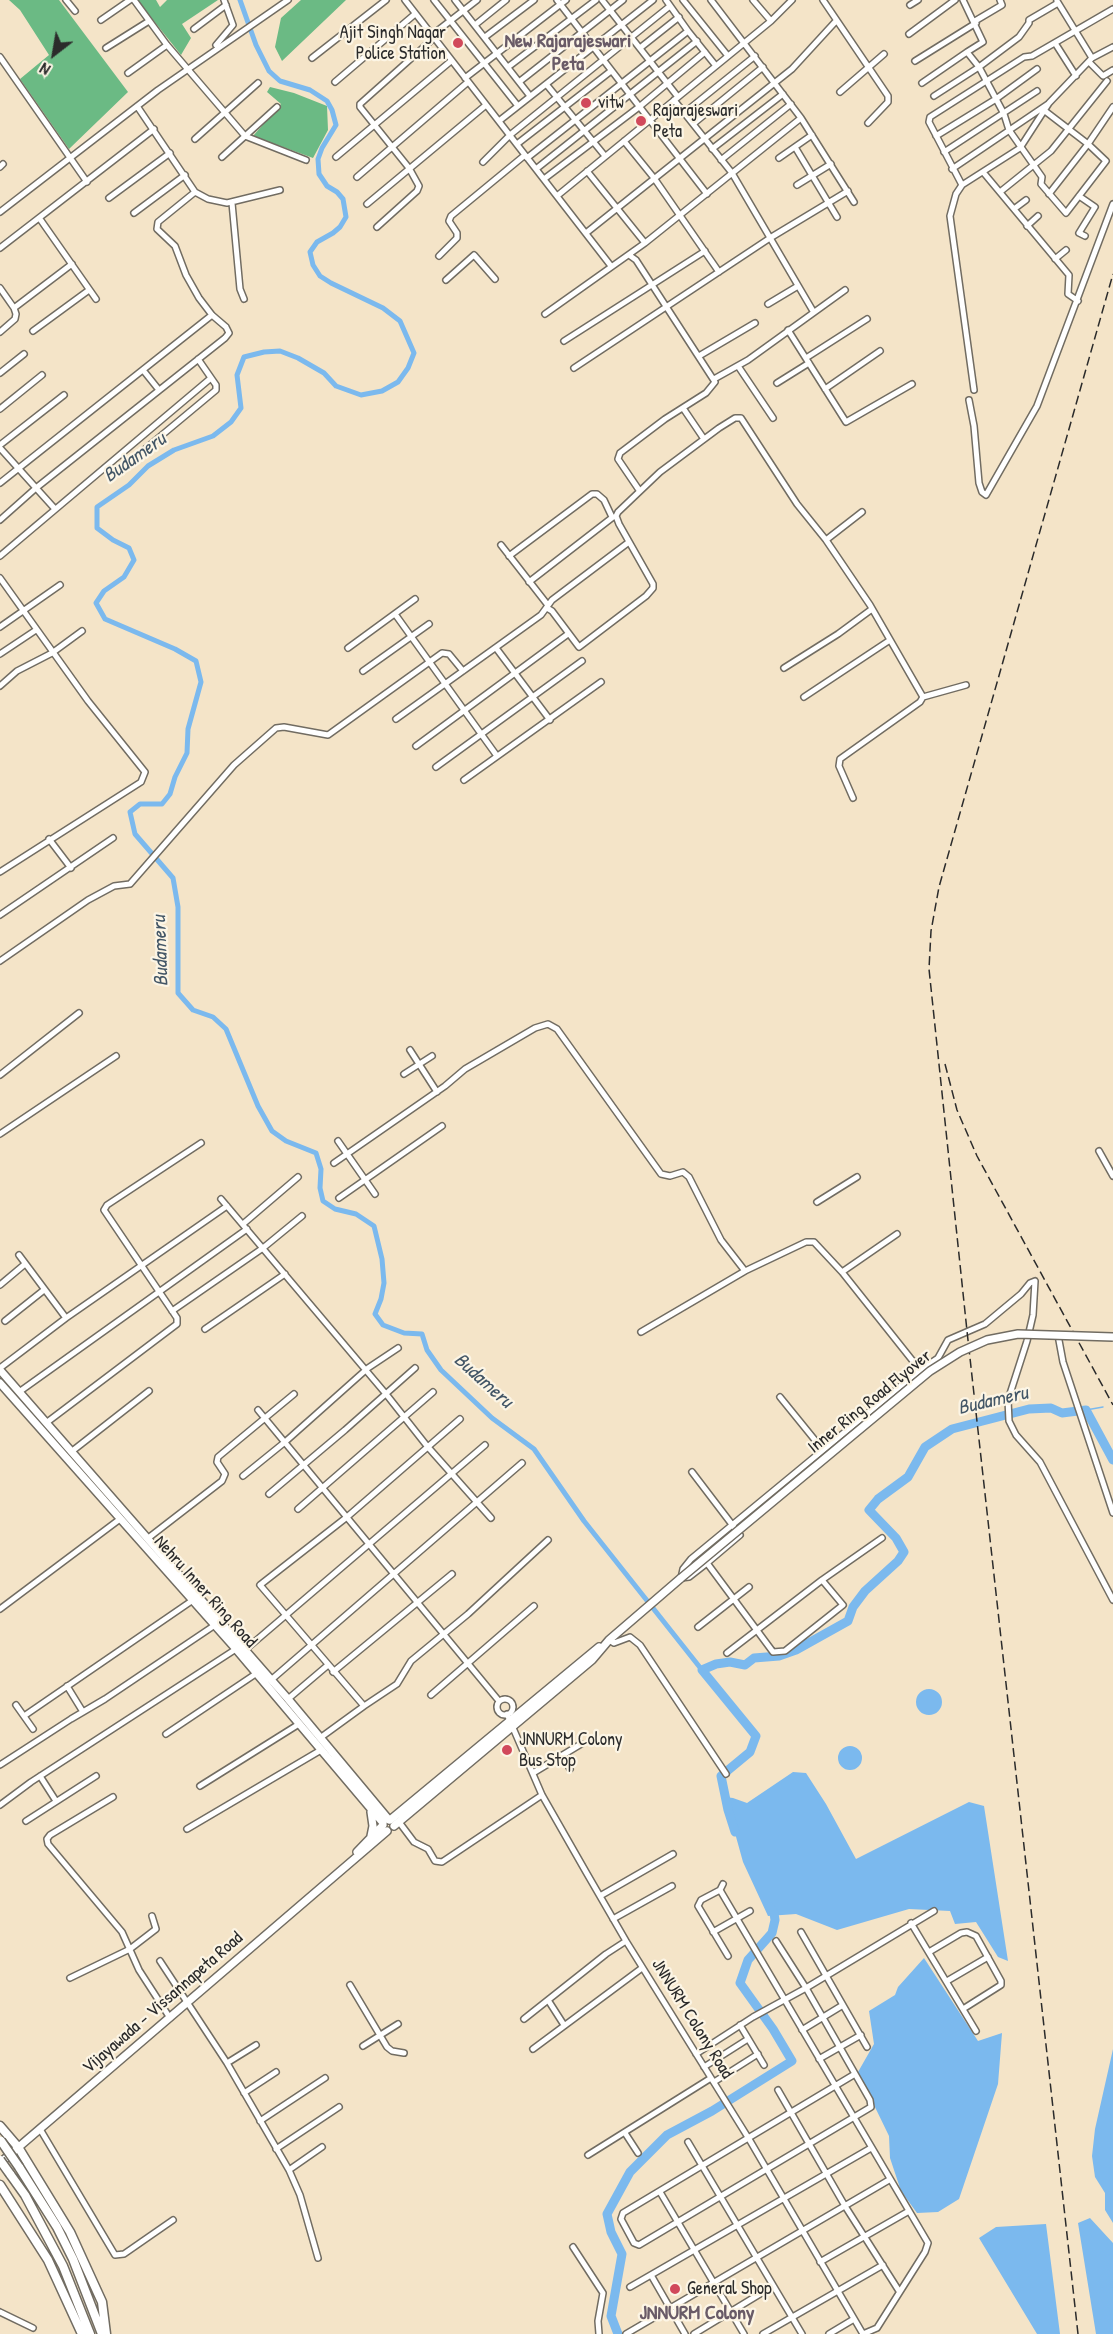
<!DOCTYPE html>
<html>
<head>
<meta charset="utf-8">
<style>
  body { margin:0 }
  #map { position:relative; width:1113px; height:2334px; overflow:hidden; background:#f4e4c8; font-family:"Patrick Hand",sans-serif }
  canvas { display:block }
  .north { position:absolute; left:24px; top:24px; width:60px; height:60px; -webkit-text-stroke:4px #fcf5e5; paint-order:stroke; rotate:211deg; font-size:16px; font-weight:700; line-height:24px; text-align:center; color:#2b2b2b }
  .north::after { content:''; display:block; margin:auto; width:21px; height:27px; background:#2b2b2b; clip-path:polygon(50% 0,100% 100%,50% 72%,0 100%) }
</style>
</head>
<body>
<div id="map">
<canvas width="1113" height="2334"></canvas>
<div class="north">N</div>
</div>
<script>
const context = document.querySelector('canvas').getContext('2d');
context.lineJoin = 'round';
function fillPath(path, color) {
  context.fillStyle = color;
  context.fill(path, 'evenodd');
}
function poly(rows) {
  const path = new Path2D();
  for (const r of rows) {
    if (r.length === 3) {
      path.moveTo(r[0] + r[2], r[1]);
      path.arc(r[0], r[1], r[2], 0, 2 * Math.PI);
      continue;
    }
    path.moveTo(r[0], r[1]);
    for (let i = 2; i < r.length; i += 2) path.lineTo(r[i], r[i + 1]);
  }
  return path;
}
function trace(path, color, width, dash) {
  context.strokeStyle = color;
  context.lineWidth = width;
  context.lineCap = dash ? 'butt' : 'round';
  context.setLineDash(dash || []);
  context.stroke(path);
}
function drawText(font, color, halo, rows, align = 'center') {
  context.font = font + ' "Patrick Hand",sans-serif';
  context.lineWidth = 4.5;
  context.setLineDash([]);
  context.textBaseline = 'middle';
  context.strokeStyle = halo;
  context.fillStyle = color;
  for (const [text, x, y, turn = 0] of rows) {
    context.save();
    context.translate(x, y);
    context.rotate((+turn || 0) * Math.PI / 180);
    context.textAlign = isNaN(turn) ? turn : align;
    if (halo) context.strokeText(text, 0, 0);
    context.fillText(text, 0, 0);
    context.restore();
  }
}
fillPath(poly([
  [9,0,59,0,128,92,69,149,20,79,49,55,20,10],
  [139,0,156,0,160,7,167,0,218,0,182,24,191,38,181,55,138,1],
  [301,0,346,0,282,61,275,47,281,18],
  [270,87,294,93,327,106,328,130,313,158,253,136,281,104,267,92]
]), '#6bba84');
fillPath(poly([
  [929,1702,13],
  [850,1758,12],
  [793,1772,806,1773,826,1804,856,1859,969,1802,984,1806,1008,1961,998,1957,976,1922,955,1924,950,1911,909,1909,837,1930,796,1914,768,1916,743,1862,725,1797,733,1798,747,1803],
  [924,1958,978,2041,1002,2033,998,2084,959,2199,938,2212,917,2213,901,2191,890,2158,889,2136,858,2072,874,2044,869,2011,895,1995,898,1987],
  [1113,2049,1113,2223,1105,2210,1105,2193,1095,2177,1092,2156,1095,2129],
  [1090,2218,1113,2243,1113,2334,1096,2334,1078,2223],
  [1046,2224,1060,2334,1037,2334,979,2238,996,2227]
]), '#7bb9ee');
trace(poly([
  [1086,1410,1103,1407]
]), '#7bb9ee', 1.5);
trace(poly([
  [240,0,256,45,269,71,280,81,310,90,327,101,332,110,336,125,322,148,318,159,319,174,327,186,337,192,343,199,346,217,340,227,333,233,317,242,310,252,313,265,320,276,331,283,383,308,400,321,414,353,408,368,398,382,382,391,361,395,336,386,324,373,298,358,280,351,264,352,244,357,237,375,241,408,231,422,213,436,174,450,148,466,129,485,97,507,97,528,113,540,129,548,134,560,124,577,104,591,96,603,105,619,175,649,196,661,201,682,188,729,187,753,175,777,170,794,162,804,140,804,130,812,135,834,173,878,178,907,178,993,193,1010,213,1017,226,1029,258,1106,272,1131,286,1141,316,1153,321,1169,320,1188,323,1201,335,1209,356,1214,374,1226,382,1259,384,1283,381,1299,375,1314,383,1325,404,1333,422,1334,427,1350,441,1370,492,1418,534,1449,584,1521,702,1670]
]), '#7bb9ee', 5);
trace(poly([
  [735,1832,728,1810,721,1776,750,1752,756,1736,702,1670,716,1664,730,1662,745,1665,754,1658,779,1656,796,1650,848,1621,853,1607,865,1591,898,1561,904,1552,896,1538,869,1510,878,1499,908,1477,925,1447,952,1429,1029,1409,1051,1408,1062,1413,1086,1410,1113,1460],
  [618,2334,611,2316,622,2254,611,2232,607,2214,630,2172,667,2135,712,2111,792,2061,773,2029,740,1983,748,1960,772,1933,775,1920,774,1913,770,1907]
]), '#7bb9ee', 9);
const minor = poly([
  [66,0,75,11],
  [134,0,167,45,245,136,306,160],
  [405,0,611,266],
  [434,0,518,106],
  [455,0,530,96],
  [557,0,707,194],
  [602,0,678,97],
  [683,0,728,56],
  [711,0,801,118,854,202],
  [753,0,771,21],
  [823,0,888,96,888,102,868,123],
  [963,0,983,42,967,52,979,67,1004,114,1009,130,1042,177,1041,184,1066,213,1106,161,1088,144,1045,111],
  [1057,1,1092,58],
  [910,5,918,0],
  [101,20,130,0],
  [975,21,1002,5,1000,0],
  [475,25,506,0],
  [194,29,226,5],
  [688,31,716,66],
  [909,34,955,0],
  [432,35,477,0],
  [485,37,534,0],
  [1055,43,1076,76],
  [216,45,233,25,224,0],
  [106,48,149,21],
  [640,48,679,17],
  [0,57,87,182],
  [312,58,386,0],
  [915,61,976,23],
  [1089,62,1103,76,1113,70],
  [508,67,596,0],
  [128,73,167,45],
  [465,78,566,0],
  [335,82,415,14],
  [519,82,623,0],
  [922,83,967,52],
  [546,84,605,156],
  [840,92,884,54],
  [934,96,979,67,1019,37,1029,23,1029,20,1058,3],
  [674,100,732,173,813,311],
  [684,113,755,56],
  [499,121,653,0],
  [693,124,763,67],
  [936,136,996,99,1037,69],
  [195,139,258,83],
  [624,141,654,178,719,272],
  [517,144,611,71],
  [795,147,837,217],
  [712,149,783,94],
  [944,152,1037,91],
  [222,157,277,107],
  [336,157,451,61],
  [527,158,688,31,666,0],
  [779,158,812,135],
  [721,160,791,104],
  [483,162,510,135,670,6],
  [0,167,3,164],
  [536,169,697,41],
  [952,169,1048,104],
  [587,171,645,243],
  [983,172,1069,275,1068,294,1078,301],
  [357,177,468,82],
  [544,179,639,107,705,52],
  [797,185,831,164],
  [962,185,929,122,930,117,1024,57,1032,56,1113,9],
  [195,192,208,199,227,203,280,190],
  [1000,192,1051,151,1107,81],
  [1049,194,1088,144,1113,107],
  [557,196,771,21,792,0],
  [1079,196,1095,207,1079,233,1085,236],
  [109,198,170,153],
  [232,203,240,289,244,299],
  [367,204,486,105],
  [1014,209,1026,200],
  [0,212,158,90,288,0],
  [134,213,185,175],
  [40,219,96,299],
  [1027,226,1038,216],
  [377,227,417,191,419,186,409,168,360,107,360,104,434,38],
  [586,233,792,69,836,21],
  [0,248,154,129],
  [629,255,636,260,715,382,706,393,665,419,620,453,618,459,639,490],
  [439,256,457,238,457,233,449,221,451,216,525,155],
  [1055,259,1066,250],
  [446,280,474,255,495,279],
  [0,288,14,308,16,314,15,319,0,332],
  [768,304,798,286],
  [14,308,72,264],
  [545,314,645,243,801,118],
  [788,330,846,422,912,384],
  [33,331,89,290],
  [564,341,705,251],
  [699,356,755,323],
  [806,358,867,319],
  [738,366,773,418],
  [574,368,770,238,848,191],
  [143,370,159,390],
  [0,373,24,354],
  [714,379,748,360,845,290],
  [777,383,809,363],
  [825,389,880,351],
  [974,390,950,216,956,194,962,185,1020,148,1049,103,1092,58,1113,47],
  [969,400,974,426,979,483,982,492,986,495,1037,406,1113,204],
  [683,408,704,439],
  [0,409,42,375],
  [0,445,64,395],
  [0,448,55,509],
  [144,450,216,390,216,385,198,359],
  [0,483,212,315],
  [0,520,36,488,225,338,229,333,226,327,212,315,199,298,186,275,175,246,157,229,158,222,195,192,137,106],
  [826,540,862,512],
  [501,545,547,604],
  [0,556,211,378],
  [509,556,592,494,597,494,604,500,612,517],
  [0,578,88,701,145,772,141,782,0,872],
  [529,582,613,517],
  [547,608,552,611,579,647,646,596,653,588,653,584,619,524,616,516,618,512,660,472,719,428,735,418,741,418,797,504,826,540,870,605,923,697,920,702,840,759,839,766,853,798],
  [395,614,497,756],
  [0,627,60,585],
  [348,648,415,599],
  [496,648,550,720],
  [0,654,36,630],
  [784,668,838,634,872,609],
  [363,671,429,624],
  [0,686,17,671,52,653,82,631],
  [804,697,890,640],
  [923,697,966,685],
  [396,719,541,615,552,600,629,542],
  [416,746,568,634],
  [436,767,582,661],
  [464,780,601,682],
  [49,839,71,868],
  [0,915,113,838],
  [0,961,88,900,114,886,130,884,234,765,276,728,284,727,328,735,442,653,449,654,463,671],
  [410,1050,437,1092],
  [404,1074,432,1056],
  [0,1075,79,1013],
  [0,1134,116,1056],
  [338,1141,375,1194],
  [1099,1151,1113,1176],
  [334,1163,445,1086,465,1069,535,1028,548,1024,557,1029,661,1174,670,1176,683,1172,689,1177,721,1240,745,1271],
  [339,1198,442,1126],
  [221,1199,386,1394,427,1446,491,1518],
  [817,1202,857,1177],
  [243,1224,298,1177],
  [19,1255,66,1318],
  [842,1272,897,1234],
  [0,1285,25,1264],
  [172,1311,263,1248,302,1216],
  [5,1321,44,1290],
  [205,1329,285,1274],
  [641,1332,745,1271,806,1242,814,1242,842,1272,920,1370,823,1450,780,1397],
  [1058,1335,1063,1362,1113,1513],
  [0,1368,66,1318,227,1206],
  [920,1370,938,1358,948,1340,985,1324,1021,1294,1030,1283,1035,1281,1033,1315,1027,1341,1008,1400,1009,1421,1016,1435,1040,1462,1113,1600],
  [19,1392,247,1229],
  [258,1410,499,1701],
  [46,1423,177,1324,177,1318,104,1210,107,1205,201,1143],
  [71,1452,149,1391],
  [692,1472,740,1535,707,1563,773,1652,785,1651,843,1605,822,1580],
  [243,1476,285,1442,368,1368,398,1348],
  [269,1494,345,1430,415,1368],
  [298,1509,433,1392],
  [147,1539,222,1481,225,1474,217,1462,218,1457,294,1394],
  [707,1563,689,1577,681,1578,683,1569,691,1559,823,1450],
  [0,1609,120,1519],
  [698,1627,749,1587],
  [609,1640,614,1643,630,1637,640,1645,726,1774],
  [245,1650,485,1445],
  [727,1653,822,1580,882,1538],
  [333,1672,452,1574],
  [271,1680,522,1463],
  [67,1686,83,1712],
  [431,1695,534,1606],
  [288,1699,328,1665],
  [505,1707,8],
  [16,1705,33,1729],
  [364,1706,397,1684,411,1661,468,1614,548,1540],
  [507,1714,542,1795,586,1872,626,1941,749,2139,863,2334],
  [24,1716,193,1600],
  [166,1734,257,1673],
  [320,1738,364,1706,260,1585,347,1517,460,1419],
  [562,1755,570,1769],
  [0,1765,71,1719,105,1699,215,1625],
  [533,1773,581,1744],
  [40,1776,56,1801],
  [200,1786,299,1724],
  [113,1797,50,1835,47,1839,48,1844,122,1932,139,1970,170,2018],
  [0,1805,31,1782,236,1649],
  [26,1821,96,1776],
  [399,1822,414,1842,428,1849,435,1861,442,1862,542,1795],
  [187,1829,321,1750],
  [723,1884,720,1890,701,1900,698,1906,728,1956],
  [720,1890,928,2243,925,2252,877,2328,863,2334],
  [600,1896,673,1854],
  [613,1919,672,1886],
  [911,1923,976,2031],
  [713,1932,750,1911],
  [801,1932,867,2047],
  [776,1941,806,1988,870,2100,871,2107,639,2245,634,2243,621,2219,623,2213,855,2074],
  [929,1952,961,1933,967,1932,976,1936,1001,1981,1001,1985,963,2009],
  [160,1961,227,2063,289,2170,300,2195,318,2258],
  [70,1978,130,1949,156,1929,152,1916],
  [947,1981,988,1957],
  [350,1985,387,2047,392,2051,404,2053],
  [548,2000,564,2025],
  [524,2019,606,1954,626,1941],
  [740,2025,764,2065],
  [802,2030,843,2005],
  [363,2046,398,2024],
  [533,2049,642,1968],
  [696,2054,753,2017,806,1988,934,1911],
  [819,2059,861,2035],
  [227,2063,256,2045],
  [704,2067,748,2039],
  [714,2082,758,2054],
  [778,2090,845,2206,899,2291],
  [244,2093,276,2072],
  [260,2121,325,2078],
  [40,2129,115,2255,124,2254,173,2220],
  [625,2133,638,2153],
  [688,2142,802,2334],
  [276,2149,339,2107],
  [588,2155,711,2078],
  [289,2170,322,2147],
  [660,2192,744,2334],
  [573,2247,603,2293,598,2321,599,2334],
  [820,2262,909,2211],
  [651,2275,685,2334],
  [630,2287,871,2148],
  [0,2312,33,2328],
  [626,2334,889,2180],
  [694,2334,773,2286],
  [763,2334,883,2265],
  [829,2334,854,2319]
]);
const major = poly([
  [0,1370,288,1699,389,1820],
  [0,1383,236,1649,383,1823],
  [390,1820,599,1647],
  [394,1826,592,1660,609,1640,681,1578],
  [371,1836,373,1826,371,1812],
  [357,1852,383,1825],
  [0,2163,387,1831]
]);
const highway = poly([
  [0,2126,18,2147,70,2232,102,2302,106,2334],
  [19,2167,57,2227,73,2259,102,2334],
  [10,2174,25,2195,63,2266,90,2334],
  [0,2185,48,2260,82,2334]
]);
trace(minor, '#716c62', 8);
trace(major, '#716c62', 10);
trace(highway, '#716c62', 11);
trace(minor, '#fff', 5);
trace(major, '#fff', 7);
trace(highway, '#fff', 8);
trace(poly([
  [945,1064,957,1110,977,1156,1113,1405],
  [1078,2334,967,1331,929,969,931,931,939,887,1113,274]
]), '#2b2b2b', 1.5, [9, 4.5]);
const majorBridge = poly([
  [681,1578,930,1371,960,1352,987,1340,1018,1334,1113,1337]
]);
const highwayBridge = poly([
  [1,2141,19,2167],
  [0,2160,10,2174]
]);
trace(majorBridge, '#716c62', 10, []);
trace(highwayBridge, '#716c62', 11, []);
trace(majorBridge, '#fff', 7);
trace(highwayBridge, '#fff', 8);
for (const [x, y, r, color] of [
  [458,43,6,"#d1495b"],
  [586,103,6,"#d1495b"],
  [641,121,6,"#d1495b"],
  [507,1750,6,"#d1495b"],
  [675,2289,6,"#d1495b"]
]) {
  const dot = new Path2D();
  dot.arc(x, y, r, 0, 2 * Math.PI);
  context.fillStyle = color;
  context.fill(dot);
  trace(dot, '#fcf5e5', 2);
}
drawText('18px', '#2b2b2b', '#fcf5e5', [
  ["Ajit Singh Nagar",446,33,"right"],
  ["Police Station",446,54,"right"],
  ["vitw",598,103],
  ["Rajarajeswari",653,111],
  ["Peta",653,132],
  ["JNNURM Colony",519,1740],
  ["Bus Stop",519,1761],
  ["General Shop",687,2289]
], 'left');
drawText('18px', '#2b2b2b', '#fcf5e5', [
  ["Inner Ring Road Flyover",870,1402,-39],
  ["Nehru Inner Ring Road",205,1592,48],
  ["Vijayawada - Vissannapeta Road",163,2003,-41],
  ["JNNURM Colony Road",692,2019,58]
]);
drawText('bold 20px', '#695b67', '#fcf5e5', [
  ["New Rajarajeswari",568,42],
  ["Peta",568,65],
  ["JNNURM Colony",697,2314]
]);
drawText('italic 20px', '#435666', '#fcf5e5', [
  ["Budameru",135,458,-35],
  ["Budameru",161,951,-92],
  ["Budameru",483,1381,42],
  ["Budameru",993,1401,-13]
]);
</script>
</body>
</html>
